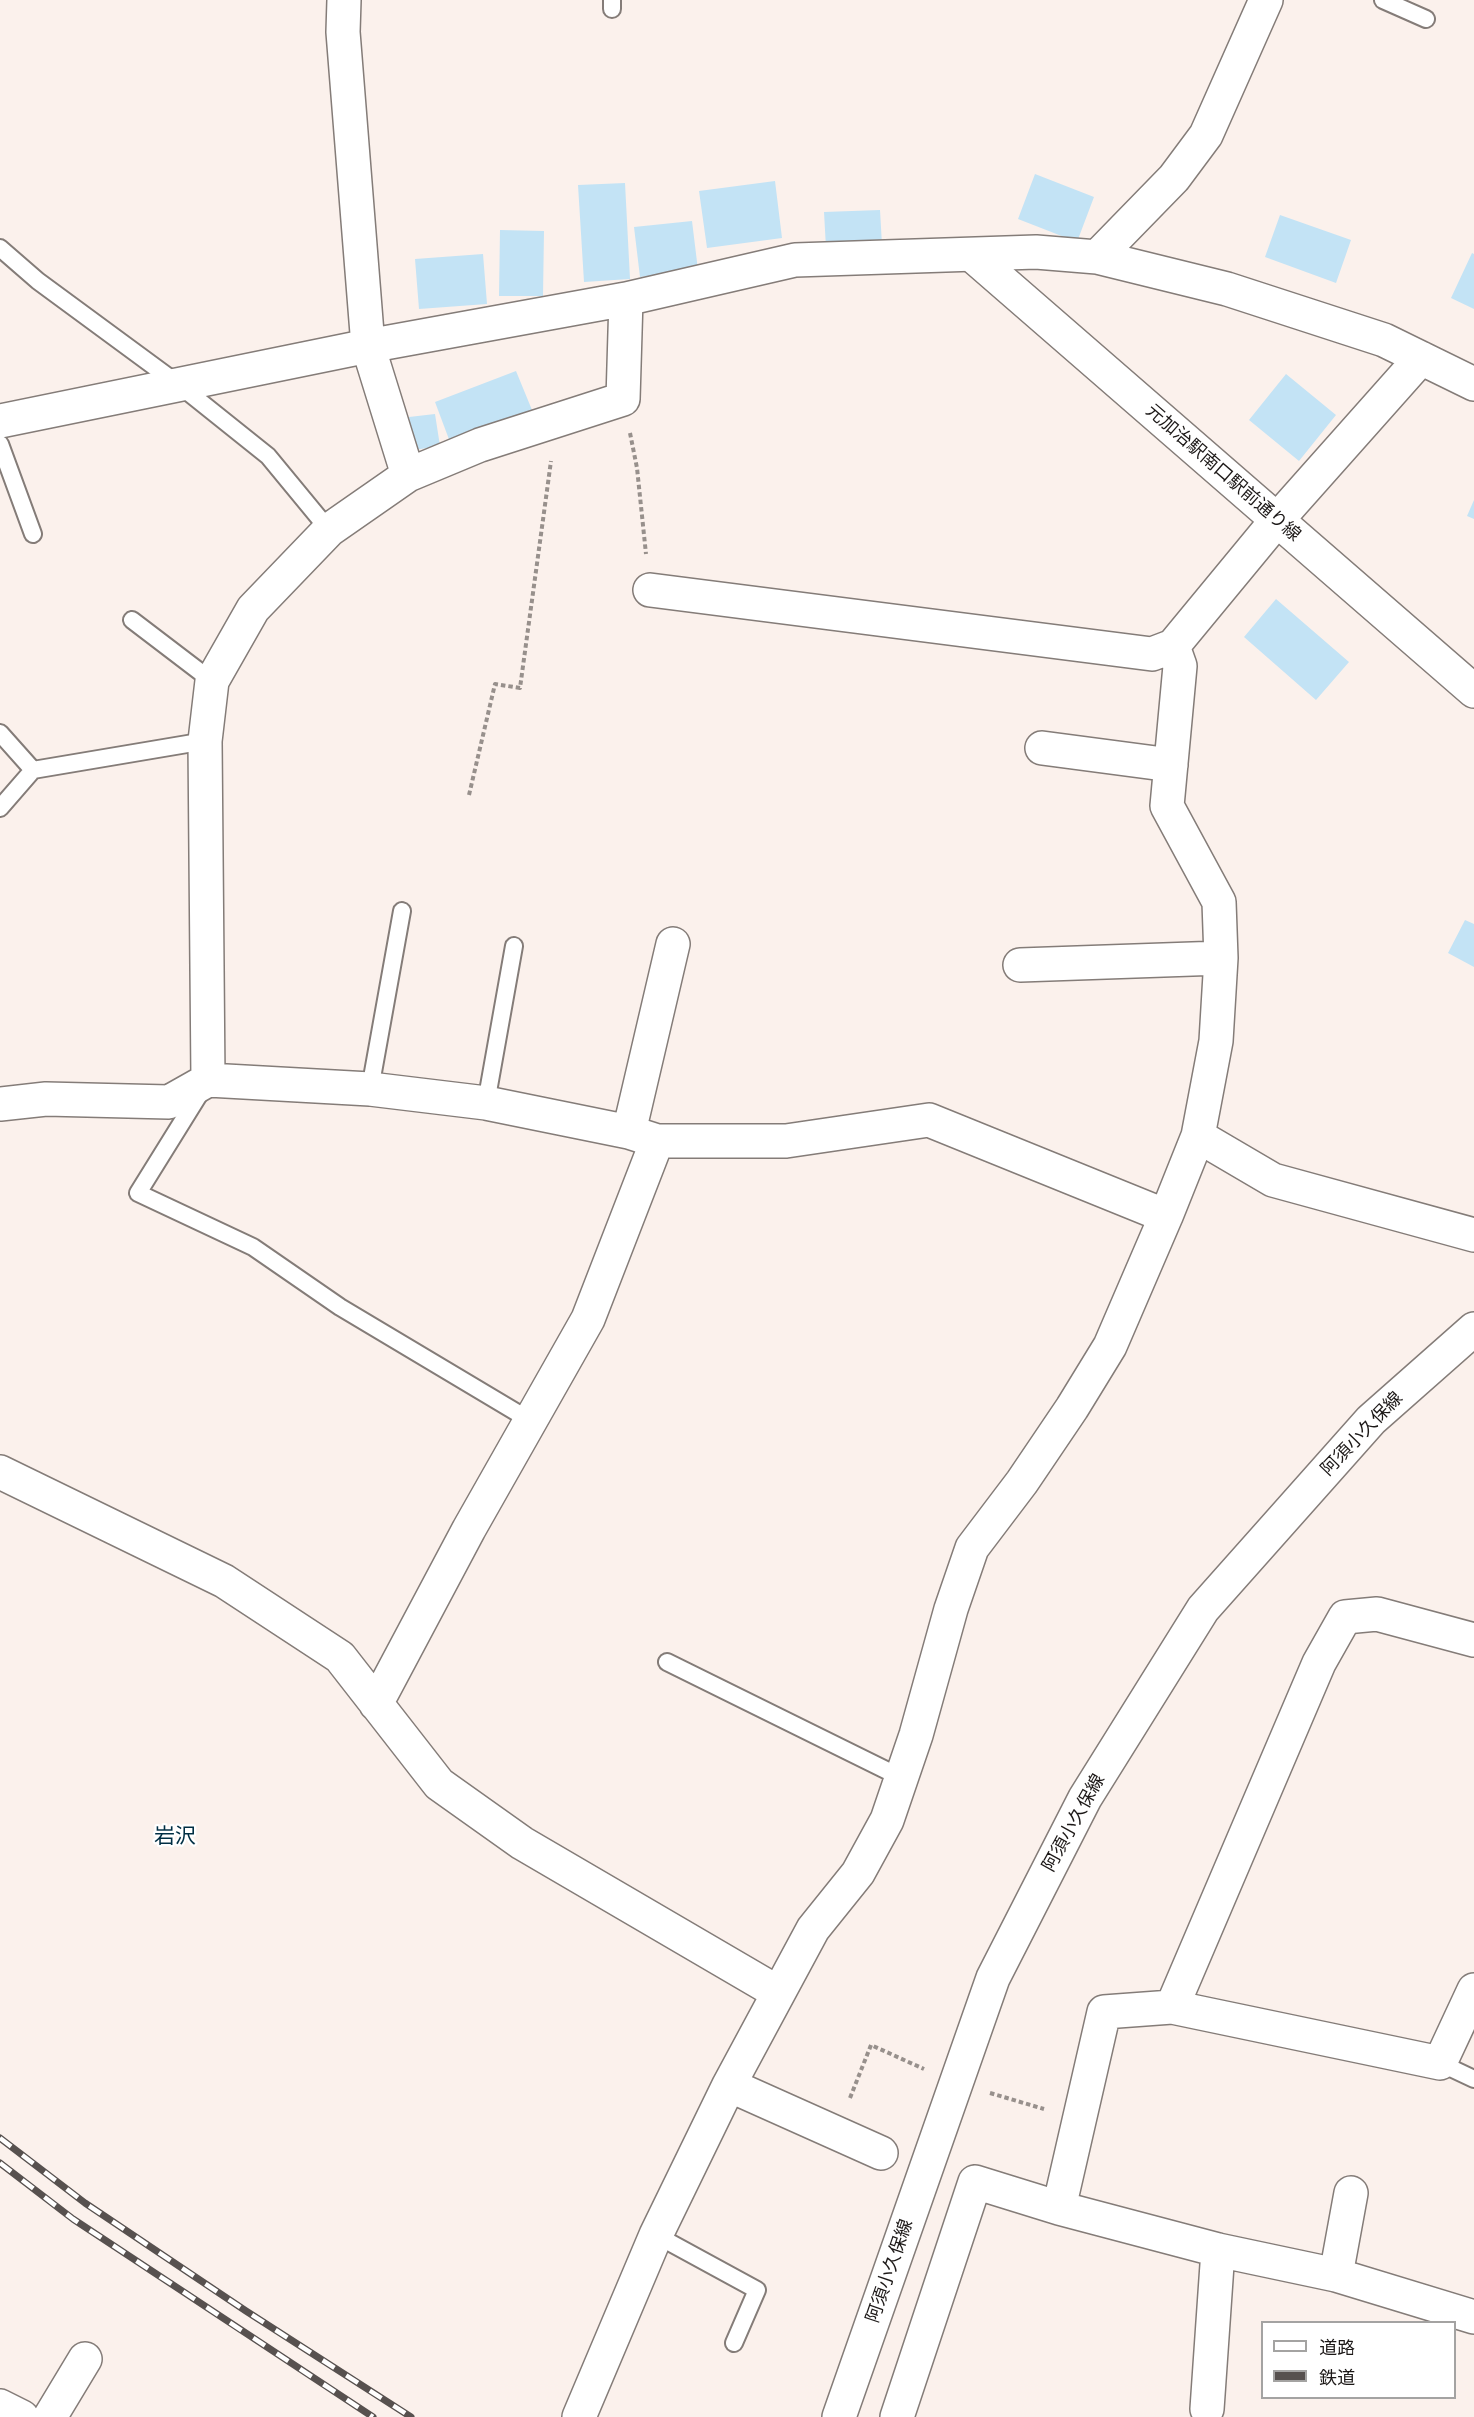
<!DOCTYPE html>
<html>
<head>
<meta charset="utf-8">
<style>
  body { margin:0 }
  #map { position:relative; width:1474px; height:2417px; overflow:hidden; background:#fbf1ec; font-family:"Noto Sans","Noto Sans JP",sans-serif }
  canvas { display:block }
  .legend { position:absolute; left:1261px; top:2321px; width:195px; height:78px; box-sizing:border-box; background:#fff; border:2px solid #a4a3a2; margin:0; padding:8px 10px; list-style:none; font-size:18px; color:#1c1817 }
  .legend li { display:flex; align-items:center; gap:12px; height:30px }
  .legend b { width:30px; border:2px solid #a4a3a2 }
</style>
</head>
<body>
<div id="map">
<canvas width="1474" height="2417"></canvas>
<ul class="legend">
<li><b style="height:8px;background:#fff"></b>道路</li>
<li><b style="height:8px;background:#57514f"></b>鉄道</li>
</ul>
</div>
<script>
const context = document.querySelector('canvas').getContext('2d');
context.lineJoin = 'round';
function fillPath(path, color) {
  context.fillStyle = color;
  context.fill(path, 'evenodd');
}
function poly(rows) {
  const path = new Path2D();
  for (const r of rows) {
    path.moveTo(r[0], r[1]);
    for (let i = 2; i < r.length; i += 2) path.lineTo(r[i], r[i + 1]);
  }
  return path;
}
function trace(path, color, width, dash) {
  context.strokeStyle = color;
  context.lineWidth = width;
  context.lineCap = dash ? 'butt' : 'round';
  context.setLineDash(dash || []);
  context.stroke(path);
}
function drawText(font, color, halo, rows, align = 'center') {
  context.font = font + ' "Noto Sans","Noto Sans JP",sans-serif';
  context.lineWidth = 4.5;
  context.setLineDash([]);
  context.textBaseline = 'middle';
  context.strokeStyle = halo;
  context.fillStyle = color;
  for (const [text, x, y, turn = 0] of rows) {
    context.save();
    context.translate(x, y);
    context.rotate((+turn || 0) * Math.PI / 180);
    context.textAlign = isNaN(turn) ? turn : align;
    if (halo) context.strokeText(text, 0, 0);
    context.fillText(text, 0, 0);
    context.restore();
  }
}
fillPath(poly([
  [1035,174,1094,197,1077,242,1018,219],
  [775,181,782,238,707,248,699,191],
  [625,183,630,279,584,282,578,185],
  [880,210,882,245,826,248,824,212],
  [1280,215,1351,240,1336,283,1265,257],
  [692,221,698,270,640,277,634,227],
  [500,230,544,231,543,296,499,296],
  [1472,253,1474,254,1474,309,1451,298],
  [483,254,487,304,419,309,415,259],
  [516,371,532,410,450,442,435,402],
  [1286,374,1336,415,1299,461,1249,420],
  [435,414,440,446,414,450,409,417],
  [1474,500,1474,519,1467,516],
  [1276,599,1349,662,1316,700,1244,637],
  [1465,920,1474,924,1474,967,1448,953]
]), '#c3e3f5');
const lane = poly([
  [1383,0,1426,19],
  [612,9,612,0],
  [0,248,38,281,178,384,268,456,329,530],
  [0,444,33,534],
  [132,620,212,681],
  [0,733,33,770,0,808],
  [33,770,205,741],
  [370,1089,402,911],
  [202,1090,138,1193,253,1247,340,1307,531,1421],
  [486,1103,514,946],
  [667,1662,902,1778],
  [1440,2063,1474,2079],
  [656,2235,757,2290,734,2343]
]);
const street = poly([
  [344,0,343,32,368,346,408,475],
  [1097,257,1174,178,1206,135,1266,0],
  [626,299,623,399,480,445,408,475,329,530,253,609,212,681,205,741,208,1080,370,1089,486,1103,629,1132,657,1141,786,1141,929,1120,1166,1216],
  [0,421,368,346,626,299,795,260,1036,252,1097,257,1227,289,1384,340,1474,384],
  [650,590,1152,654,1173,646,1277,520,1421,358],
  [1042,748,1171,765],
  [1020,965,1221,958],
  [0,1104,46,1099,169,1102,208,1080],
  [629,1132,673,944],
  [1198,1136,1273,1180,1474,1235],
  [0,1472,224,1581,340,1657,439,1784,522,1843,777,1992],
  [376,1704,469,1529,588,1319,657,1141],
  [1172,2007,1319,1663,1345,1617,1377,1614,1474,1640],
  [729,2085,881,2153],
  [1059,2208,1104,2012,1172,2007,1440,2063,1474,1990],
  [1336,2275,1351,2193],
  [0,2406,22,2417],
  [1207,2409,1218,2250],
  [50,2417,85,2359],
  [579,2417,656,2235,729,2085,813,1929,858,1873,887,1820,916,1735,951,1609,972,1548,1022,1482,1072,1408,1110,1346,1166,1216,1198,1136,1216,1041,1221,958,1219,902,1167,806,1180,666,1173,646],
  [897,2417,975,2182,1059,2208,1218,2250,1336,2275,1474,2317]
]);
const secondary = poly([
  [972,255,1474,691],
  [839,2417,993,1978,1085,1798,1203,1609,1371,1420,1474,1329]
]);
trace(lane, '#847c78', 20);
trace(street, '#847c78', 36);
trace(secondary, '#847c78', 36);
trace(poly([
  [630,433,637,468,646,554],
  [469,795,495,684,520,688,551,461],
  [990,2093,1044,2109],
  [850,2098,871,2045,924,2069]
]), '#97908c', 4, [4.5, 3]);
trace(lane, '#fff', 16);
trace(street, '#fff', 33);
trace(secondary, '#fff', 33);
const rail = poly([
  [0,2138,85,2203,246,2311,411,2417],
  [0,2163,73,2219,373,2417]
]);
trace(rail, '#57514f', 7);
trace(rail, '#fff', 4.5, [14]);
drawText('18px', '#1c1817', '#fff', [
  ["元加治駅南口駅前通り線",1223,473,41],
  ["阿須小久保線",1362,1434,-46],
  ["阿須小久保線",1074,1823,-61],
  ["阿須小久保線",890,2271,-71]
]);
drawText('21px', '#002e43', '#fff', [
  ["岩沢",175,1837]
]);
</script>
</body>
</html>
